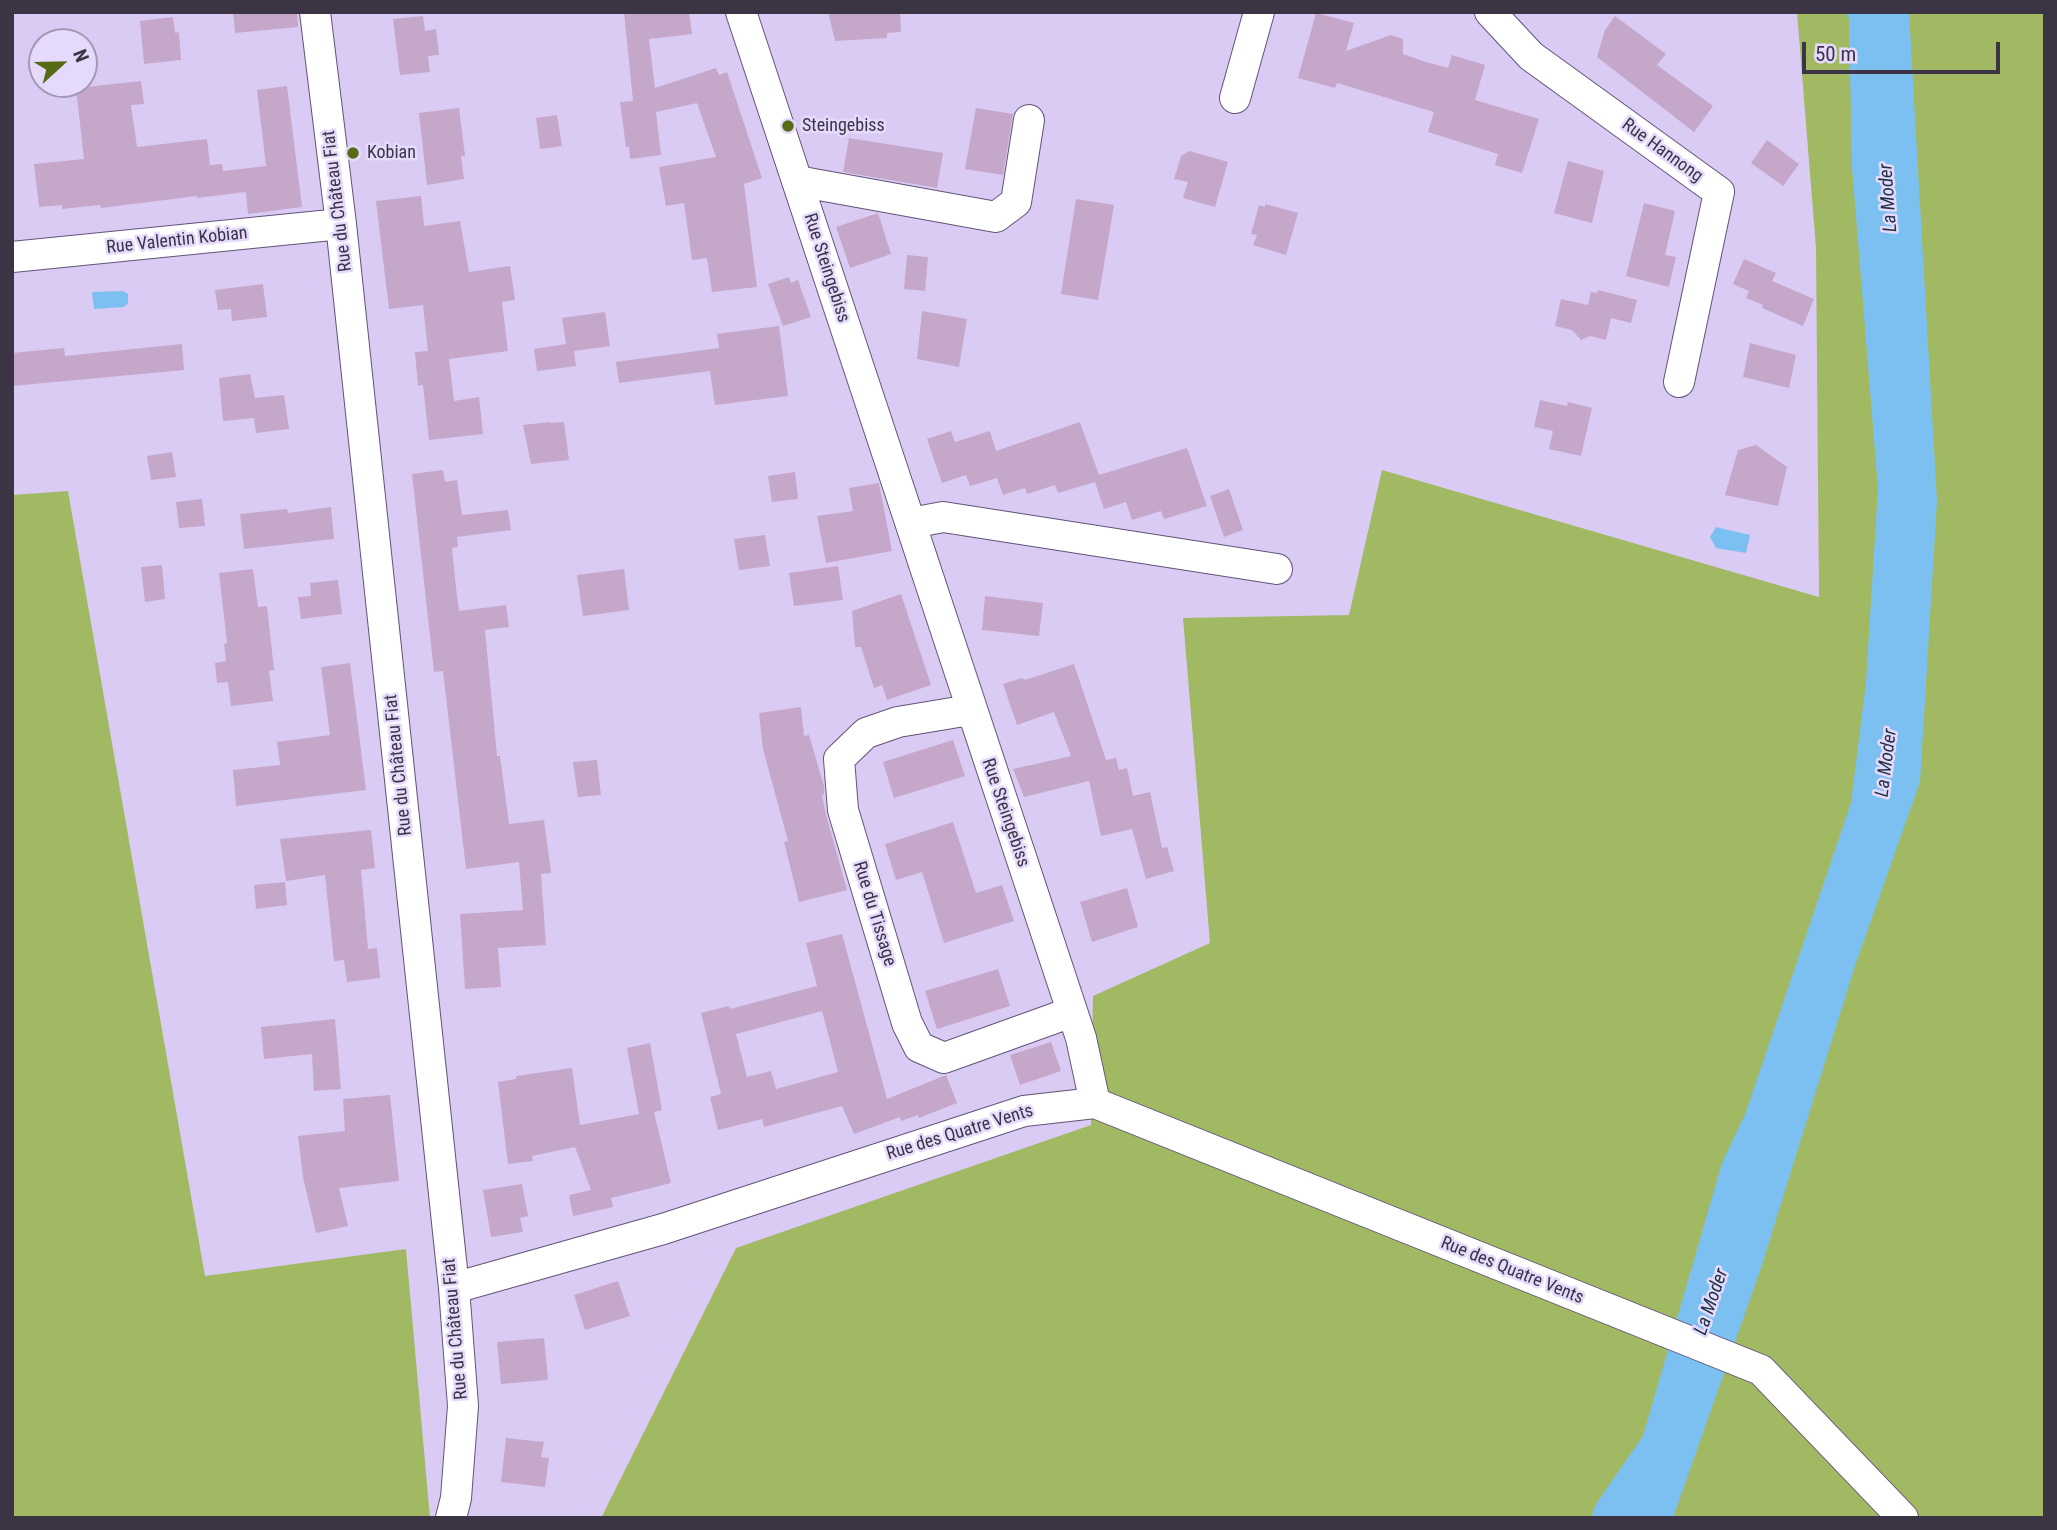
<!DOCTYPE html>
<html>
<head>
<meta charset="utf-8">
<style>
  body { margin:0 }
  #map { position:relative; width:2057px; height:1530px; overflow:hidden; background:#dacbf5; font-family:"Roboto Condensed",sans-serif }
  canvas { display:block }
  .frame { position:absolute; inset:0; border:14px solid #3b3445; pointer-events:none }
  .north { position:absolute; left:28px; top:28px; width:70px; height:70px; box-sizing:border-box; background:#e6dafc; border:2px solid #a298b3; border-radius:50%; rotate:68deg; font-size:19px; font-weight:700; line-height:28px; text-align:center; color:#3b3445 }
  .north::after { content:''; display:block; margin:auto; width:24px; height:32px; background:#576a16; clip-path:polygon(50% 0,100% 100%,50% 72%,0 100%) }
  .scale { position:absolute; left:1802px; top:42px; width:198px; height:32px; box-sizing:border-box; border:4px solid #3b3445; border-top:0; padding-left:9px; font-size:21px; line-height:24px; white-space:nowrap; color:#3b3445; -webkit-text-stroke:5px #e6dafc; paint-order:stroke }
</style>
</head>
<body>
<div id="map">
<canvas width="2057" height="1530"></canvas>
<div class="frame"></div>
<div class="north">N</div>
<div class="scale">50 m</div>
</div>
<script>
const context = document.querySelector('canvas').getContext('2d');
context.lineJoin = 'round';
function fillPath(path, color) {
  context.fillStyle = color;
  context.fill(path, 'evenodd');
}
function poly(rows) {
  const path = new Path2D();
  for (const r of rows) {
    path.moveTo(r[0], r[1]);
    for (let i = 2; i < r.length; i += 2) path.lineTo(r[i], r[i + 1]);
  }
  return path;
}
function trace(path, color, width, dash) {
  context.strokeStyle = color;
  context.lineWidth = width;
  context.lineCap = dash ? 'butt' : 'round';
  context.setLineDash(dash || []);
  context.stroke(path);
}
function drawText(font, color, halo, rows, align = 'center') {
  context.font = font + ' "Roboto Condensed",sans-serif';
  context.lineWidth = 5;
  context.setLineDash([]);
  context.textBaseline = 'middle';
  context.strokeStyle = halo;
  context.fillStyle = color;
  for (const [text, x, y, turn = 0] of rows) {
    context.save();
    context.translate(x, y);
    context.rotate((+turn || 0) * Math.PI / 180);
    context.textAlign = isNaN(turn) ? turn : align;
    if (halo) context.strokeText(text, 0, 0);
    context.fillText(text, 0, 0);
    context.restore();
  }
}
fillPath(poly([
  [1797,12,2045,12,2045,1518,601,1518,736,1248,1091,1125,1093,996,1210,943,1183,618,1349,615,1382,470,1819,597,1816,248],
  [68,491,205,1276,406,1249,430,1518,12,1518,12,495]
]), '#a2b964');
fillPath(poly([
  [1845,12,1909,12,1937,501,1920,782,1855,966,1761,1268,1673,1518,1591,1518,1596,1504,1643,1436,1722,1163,1746,1112,1851,803,1866,682,1878,489,1852,167,1849,19],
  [123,291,128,294,128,303,124,307,94,309,92,292],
  [1716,527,1750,535,1746,553,1716,548,1710,537]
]), '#7cc0f2');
fillPath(poly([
  [233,12,297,12,298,27,235,33],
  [624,12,689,12,692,34,649,39,655,88,716,68,719,75,727,72,762,178,744,184,757,287,712,292,707,258,692,260,684,203,666,206,659,167,716,157,697,103,656,112,661,155,630,159,629,147,626,147,620,102,633,101],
  [828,12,900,12,901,32,887,33,887,38,835,41],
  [1316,13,1354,23,1346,51,1391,35,1403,39,1403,54,1423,61,1448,68,1452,55,1485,65,1475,100,1539,119,1522,173,1495,165,1498,154,1428,132,1434,112,1337,83,1335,88,1298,78],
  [423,16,425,31,436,29,439,55,428,56,430,72,400,75,393,19],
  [1615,16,1666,54,1657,65,1713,106,1694,132,1597,57,1605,30],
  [173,17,175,33,179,32,181,60,144,64,140,21],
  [141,81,144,104,131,105,137,147,207,139,210,165,222,164,223,171,266,166,257,90,287,86,302,207,248,214,246,192,197,198,197,196,101,208,100,205,62,209,62,205,39,207,34,164,84,159,76,88],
  [459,108,465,156,461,156,464,179,427,185,419,113],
  [976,108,1013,114,1003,175,965,169],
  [557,115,562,146,540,149,536,118],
  [849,138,943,153,937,188,843,172],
  [1767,140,1799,164,1783,186,1751,163],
  [1189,151,1228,162,1215,207,1183,198,1188,182,1174,179,1181,156],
  [1568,161,1604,171,1592,223,1554,213],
  [421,196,424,226,460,221,469,272,510,266,515,300,502,302,508,351,449,359,454,401,479,397,483,434,429,440,423,385,418,386,415,352,428,351,423,305,389,309,376,201],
  [1076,199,1114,205,1098,300,1061,294],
  [1644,203,1675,211,1665,255,1676,257,1669,287,1626,276],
  [1265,204,1298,213,1286,255,1253,245,1257,235,1251,234,1259,205,1265,207],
  [878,213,891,254,850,268,836,227],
  [907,255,928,257,925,291,904,289],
  [1744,259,1776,273,1772,281,1814,299,1803,326,1762,308,1763,305,1746,298,1749,291,1733,284],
  [789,277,791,283,798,280,811,317,783,326,768,284],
  [263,284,267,317,232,321,231,309,218,310,215,290],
  [1598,290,1637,300,1631,323,1611,318,1606,340,1590,336,1581,340,1572,330,1555,326,1561,299,1588,305,1591,292,1597,293],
  [922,311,967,319,959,367,917,359],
  [605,312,610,346,574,351,576,366,537,371,534,349,566,344,562,318],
  [779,326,788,396,715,405,710,371,619,383,616,362,719,348,717,334],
  [1750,343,1796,355,1789,388,1743,377],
  [182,344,184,370,12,386,12,353,64,348,65,356],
  [250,374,255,398,284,395,289,429,256,433,254,418,223,421,219,378],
  [1540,400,1567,406,1568,402,1592,408,1581,456,1549,449,1553,431,1534,427],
  [550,422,550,423,564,422,569,460,531,464,523,425],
  [1080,422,1099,475,1187,448,1207,506,1164,519,1161,511,1132,520,1126,502,1104,509,1095,482,1058,493,1055,485,1027,494,1025,488,1003,495,997,478,970,486,966,475,942,483,927,439,951,431,955,442,990,431,996,451],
  [1756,445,1787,467,1778,506,1725,495,1738,450],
  [172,452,176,477,151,480,147,456],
  [443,470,445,482,457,480,462,515,508,510,511,530,457,537,458,547,452,548,455,579,459,611,506,605,509,627,485,630,497,756,500,756,509,824,544,820,551,873,541,874,546,945,498,948,501,987,465,989,460,914,523,910,519,862,466,869,443,671,434,672,412,474],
  [795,472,798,499,772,502,768,476],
  [879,483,892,551,826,563,817,516,853,511,849,488],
  [1229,489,1243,530,1224,537,1210,496],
  [202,499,205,526,179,528,176,502],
  [331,507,334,539,244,549,240,514,287,509,288,513],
  [765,535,770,566,739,570,734,539],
  [162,565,165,599,145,602,141,567],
  [838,566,843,600,794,606,789,573],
  [253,569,258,607,267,606,274,670,269,671,273,701,231,706,228,682,217,683,215,663,226,661,224,644,227,643,219,573],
  [624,569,629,610,583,616,577,575],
  [338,580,342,614,301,619,298,597,311,596,310,583],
  [901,594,931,685,887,700,882,685,874,688,861,647,855,647,852,611],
  [985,596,1043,603,1039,636,982,630],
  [350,663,366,790,236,806,233,770,280,765,277,742,330,735,321,667],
  [1074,664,1106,760,1116,758,1119,770,1127,768,1133,796,1150,792,1162,848,1167,847,1174,871,1146,879,1132,829,1101,836,1089,781,1024,797,1013,769,1071,756,1054,712,1017,725,1003,684,1022,678,1025,680],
  [801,707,804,736,809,735,824,786,824,795,822,795,826,815,847,890,799,902,784,842,788,841,763,749,759,713],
  [953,740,965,776,894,798,883,762],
  [597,760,601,795,578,797,573,762],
  [953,822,976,893,1002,885,1014,921,944,943,922,872,896,880,885,844],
  [371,830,375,868,361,870,368,949,377,948,380,978,347,982,344,960,334,961,325,875,286,881,280,839],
  [285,882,287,905,256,909,254,885],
  [1127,888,1138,927,1092,942,1080,902],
  [842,934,887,1099,946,1075,957,1103,919,1118,918,1115,901,1121,900,1117,854,1134,842,1106,764,1127,762,1119,718,1130,710,1097,721,1094,701,1013,729,1006,730,1009,817,986,806,943],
  [822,1011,838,1072,776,1089,771,1071,747,1077,736,1034],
  [998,969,1010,1006,937,1029,925,991],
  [335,1019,341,1089,314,1091,312,1054,264,1059,261,1027],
  [1051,1042,1061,1071,1020,1085,1010,1055],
  [650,1043,662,1110,654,1112,671,1183,611,1198,613,1207,573,1216,569,1195,591,1190,575,1147,532,1156,533,1161,508,1164,498,1082,516,1079,516,1076,572,1068,580,1125,639,1114,627,1048],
  [390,1095,399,1181,339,1188,348,1226,316,1233,303,1177,298,1136,345,1131,343,1099],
  [522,1184,528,1216,520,1218,523,1232,491,1237,483,1190],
  [618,1281,630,1316,585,1330,574,1295],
  [544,1338,548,1380,501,1384,497,1342],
  [506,1438,544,1442,541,1457,549,1458,545,1487,501,1482]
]), '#c5a7ca');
const minor = poly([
  [315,12,341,224,454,1288,463,1406,456,1498,451,1518],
  [741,12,1081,1038,1095,1103],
  [1490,12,1531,56,1719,192,1679,382],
  [1235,98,1259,12],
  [797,181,996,217,1016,202,1029,120],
  [12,257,341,224],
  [911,523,943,517,1277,569],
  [970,710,898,722,866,733,839,759,843,810,907,1023,919,1047,944,1058,1072,1012],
  [454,1288,663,1229,1024,1111,1095,1103,1761,1370,1903,1518]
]);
trace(minor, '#625478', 32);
trace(minor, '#fff', 30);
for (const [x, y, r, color] of [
  [788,126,7,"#576a16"],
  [353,153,7,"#576a16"]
]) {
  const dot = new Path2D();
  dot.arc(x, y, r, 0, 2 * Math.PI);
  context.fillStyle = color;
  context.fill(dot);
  trace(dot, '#e6dafc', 2.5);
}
drawText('18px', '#3b3445', '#e6dafc', [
  ["Steingebiss",802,126],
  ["Kobian",367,153]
], 'left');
drawText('18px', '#3b3445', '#e6dafc', [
  ["Rue Hannong",1662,151,36],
  ["Rue du Château Fiat",338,201,-97],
  ["Rue Valentin Kobian",177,241,-6],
  ["Rue Steingebiss",826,268,72],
  ["Rue du Château Fiat",399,765,-96],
  ["Rue Steingebiss",1005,813,71],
  ["Rue du Tissage",874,914,73],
  ["Rue des Quatre Vents",960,1133,-17],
  ["Rue des Quatre Vents",1512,1271,22],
  ["Rue du Château Fiat",456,1329,-95]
]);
drawText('italic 19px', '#1c3141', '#e6dafc', [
  ["La Moder",1889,198,-94],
  ["La Moder",1887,763,-83],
  ["La Moder",1712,1302,-71]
]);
</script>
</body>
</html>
